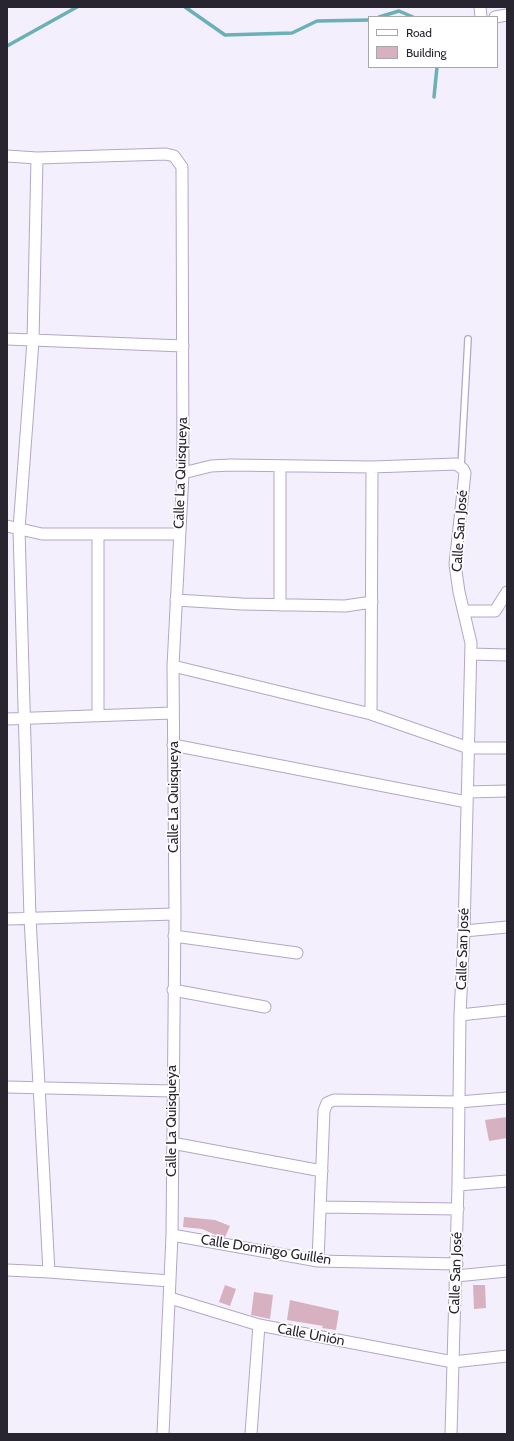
<!DOCTYPE html>
<html>
<head>
<meta charset="utf-8">
<style>
  body { margin:0 }
  #map { position:relative; width:514px; height:1441px; overflow:hidden; background:#f4effd; font-family:Cabin,sans-serif }
  canvas { display:block }
  .frame { position:absolute; inset:0; border:8px solid #282430; pointer-events:none }
  .legend { position:absolute; left:368px; top:16px; width:130px; height:52px; box-sizing:border-box; background:#fff; border:1px solid #a9a7ac; margin:0; padding:5px 7px; list-style:none; font-size:12px; color:#282430 }
  .legend li { display:flex; align-items:center; gap:8px; height:20px }
  .legend b { width:20px; border:1px solid #a9a7ac }
</style>
</head>
<body>
<div id="map">
<canvas width="514" height="1441"></canvas>
<div class="frame"></div>
<ul class="legend">
<li><b style="height:5px;background:#fff"></b>Road</li>
<li><b style="height:11px;background:#d7b1c0"></b>Building</li>
</ul>
</div>
<script>
const context = document.querySelector('canvas').getContext('2d');
context.lineJoin = 'round';
function poly(rows) {
  const path = new Path2D();
  for (const r of rows) {
    path.moveTo(r[0], r[1]);
    for (let i = 2; i < r.length; i += 2) path.lineTo(r[i], r[i + 1]);
  }
  return path;
}
function trace(path, color, width, dash) {
  context.strokeStyle = color;
  context.lineWidth = width;
  context.lineCap = dash ? 'butt' : 'round';
  context.setLineDash(dash || []);
  context.stroke(path);
}
function fillPath(path, color) {
  context.fillStyle = color;
  context.fill(path, 'evenodd');
}
function drawText(font, color, halo, rows, align = 'center') {
  context.font = font + ' Cabin,sans-serif';
  context.lineWidth = 3.5;
  context.setLineDash([]);
  context.textBaseline = 'middle';
  context.strokeStyle = halo;
  context.fillStyle = color;
  for (const [text, x, y, turn = 0] of rows) {
    context.save();
    context.translate(x, y);
    context.rotate((+turn || 0) * Math.PI / 180);
    context.textAlign = isNaN(turn) ? turn : align;
    if (halo) context.strokeText(text, 0, 0);
    context.fillText(text, 0, 0);
    context.restore();
  }
}
trace(poly([
  [185,7,225,35,292,33,317,21,369,20],
  [379,17,399,11,413,17],
  [7,46,77,7],
  [434,97,437,67]
]), '#69b0b7', 3.5);
fillPath(poly([
  [507,1117,507,1138,489,1141,485,1120],
  [184,1217,215,1220,230,1226,225,1237,218,1236,202,1229,183,1227],
  [225,1285,236,1289,230,1306,219,1302],
  [473,1285,485,1285,486,1308,474,1309],
  [254,1292,273,1295,270,1319,251,1315],
  [290,1300,339,1311,336,1330,322,1328,323,1326,287,1320]
]), '#d7b1c0');
const lane = poly([
  [461,467,468,339]
]);
const street = poly([
  [480,7,481,17],
  [495,17,507,15],
  [7,156,37,158,166,154,174,156,182,167,183,473,173,666,175,914,172,1235,163,1434],
  [37,158,33,341,19,529,30,918,49,1272],
  [7,339,183,346],
  [280,466,280,605],
  [372,467,456,464,463,469,465,473,455,564,459,592,471,643,464,931,460,1015,458,1185,451,1434],
  [183,473,211,466,231,465,372,467,371,714],
  [7,526,42,534,179,534],
  [98,534,98,715],
  [176,600,242,604,345,606,372,602],
  [464,611,495,611,507,592],
  [471,654,507,655],
  [173,666,371,714,469,748,507,748],
  [7,719,173,713],
  [173,745,467,802],
  [468,792,507,791],
  [7,919,175,914],
  [464,931,507,927],
  [174,936,297,953],
  [173,990,265,1007],
  [460,1015,507,1010],
  [7,1087,172,1091],
  [172,1143,322,1171],
  [458,1185,507,1181],
  [321,1207,458,1209],
  [172,1235,318,1261,457,1264],
  [318,1261,324,1111,327,1103,334,1100,459,1102,507,1098],
  [7,1270,49,1272,170,1281],
  [456,1276,507,1271],
  [170,1298,259,1325,453,1362,507,1356],
  [251,1434,259,1325]
]);
trace(lane, '#b2a7c7', 8);
trace(street, '#b2a7c7', 13);
trace(lane, '#fff', 5.5);
trace(street, '#fff', 11);
drawText('14px', '#282430', '#fff', [
  ["Calle La Quisqueya",181,473,-88],
  ["Calle San José",460,531,-86],
  ["Calle La Quisqueya",174,797,-90],
  ["Calle San José",463,949,-88],
  ["Calle La Quisqueya",172,1121,-90],
  ["Calle Domingo Guillén",266,1250,9],
  ["Calle San José",456,1273,-88],
  ["Calle Unión",311,1335,11]
]);
</script>
</body>
</html>
